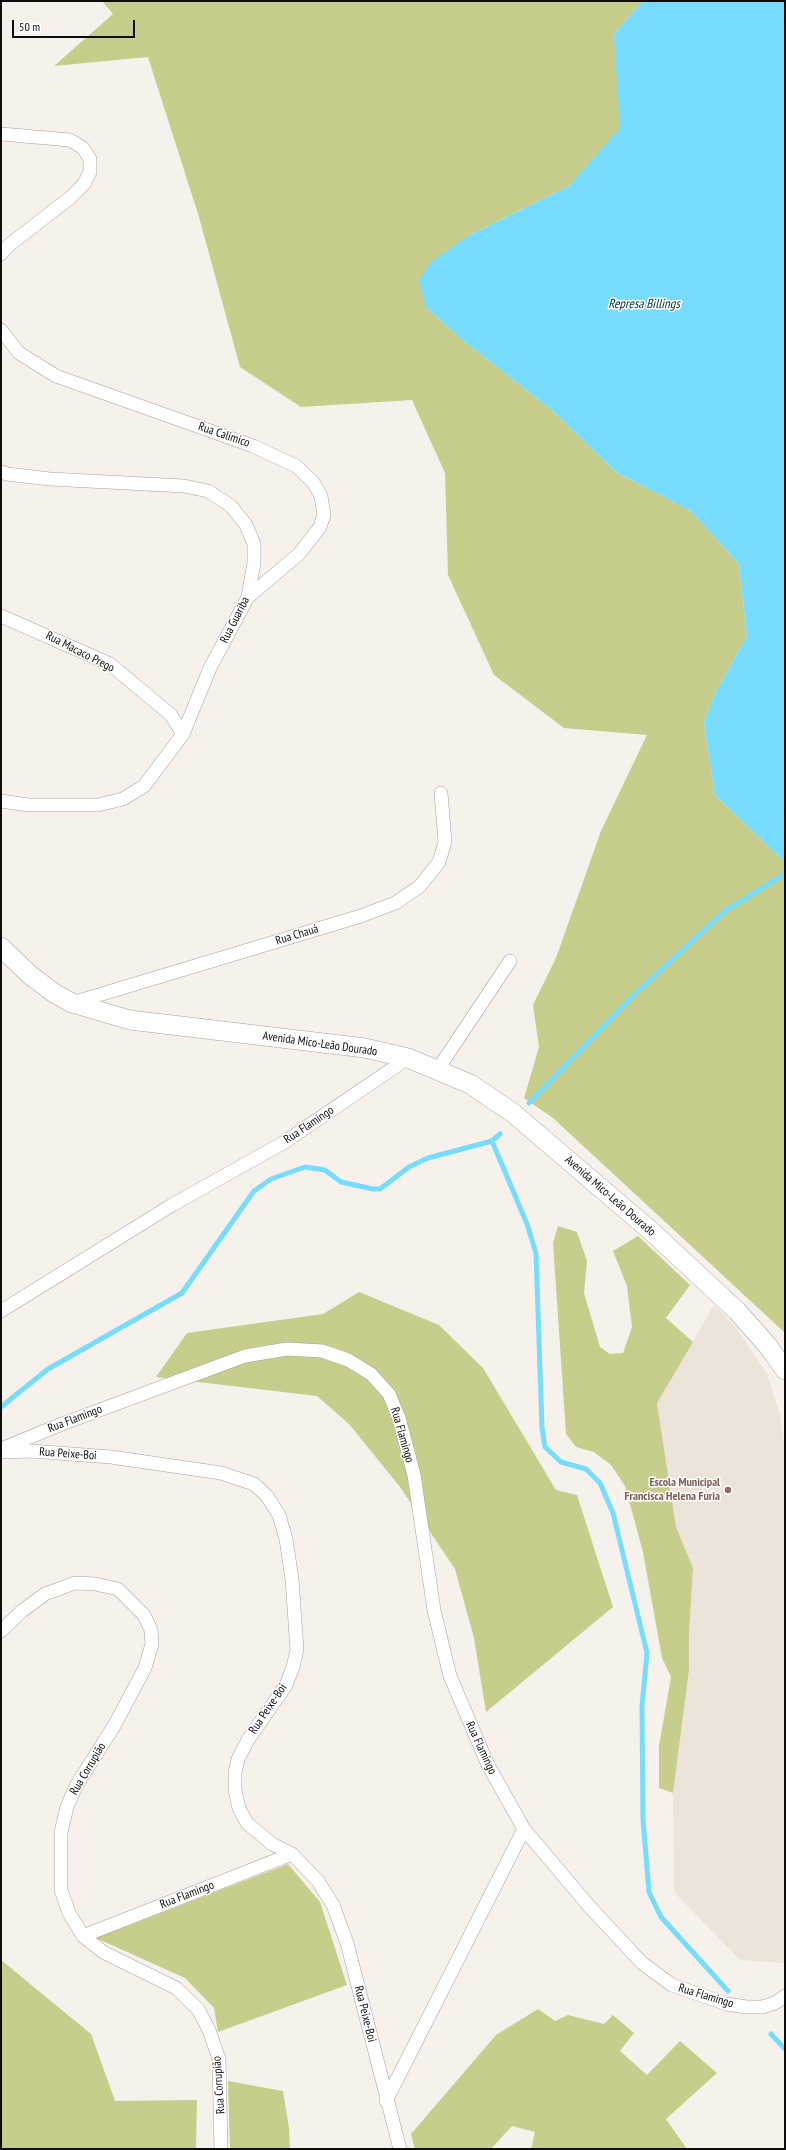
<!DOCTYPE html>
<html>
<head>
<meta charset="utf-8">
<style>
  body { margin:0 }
  #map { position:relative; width:786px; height:2150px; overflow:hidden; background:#f6f1eb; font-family:"PT Sans Narrow",sans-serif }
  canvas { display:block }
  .frame { position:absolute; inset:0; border:2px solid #0e0d0b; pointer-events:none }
  .scale { position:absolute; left:12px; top:20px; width:123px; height:18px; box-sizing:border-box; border:2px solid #0e0d0b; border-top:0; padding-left:5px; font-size:12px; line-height:14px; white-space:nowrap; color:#0e0d0b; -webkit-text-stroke:3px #fff; paint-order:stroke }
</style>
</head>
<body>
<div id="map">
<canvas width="786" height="2150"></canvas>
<div class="frame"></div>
<div class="scale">50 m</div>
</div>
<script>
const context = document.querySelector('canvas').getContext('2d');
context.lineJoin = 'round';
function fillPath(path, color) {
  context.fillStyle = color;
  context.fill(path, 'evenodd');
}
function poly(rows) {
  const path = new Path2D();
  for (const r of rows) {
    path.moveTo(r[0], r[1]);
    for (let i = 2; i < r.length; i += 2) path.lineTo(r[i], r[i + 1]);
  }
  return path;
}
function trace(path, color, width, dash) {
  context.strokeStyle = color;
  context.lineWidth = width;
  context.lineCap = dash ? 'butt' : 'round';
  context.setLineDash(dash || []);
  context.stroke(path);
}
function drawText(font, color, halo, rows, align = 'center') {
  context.font = font + ' "PT Sans Narrow",sans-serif';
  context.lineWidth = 3;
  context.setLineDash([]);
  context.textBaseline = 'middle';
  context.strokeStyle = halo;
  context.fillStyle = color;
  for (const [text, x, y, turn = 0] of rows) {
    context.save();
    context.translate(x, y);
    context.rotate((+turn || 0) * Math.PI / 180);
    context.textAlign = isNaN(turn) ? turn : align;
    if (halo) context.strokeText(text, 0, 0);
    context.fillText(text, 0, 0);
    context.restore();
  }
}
fillPath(poly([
  [714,1305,737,1329,767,1374,780,1415,785,1453,785,1963,740,1960,674,1892,673,1793,689,1670,689,1635,693,1568,676,1527,657,1403]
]), '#ece4d8');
fillPath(poly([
  [102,1,643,1,614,34,621,128,569,186,470,235,426,307,459,337,552,410,616,472,691,511,739,564,747,636,716,692,704,722,715,795,785,862,785,1333,553,1118,524,1098,539,1047,533,1005,556,958,601,831,647,735,564,728,494,675,448,575,445,473,412,400,301,407,240,367,199,217,148,57,54,66,113,14],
  [558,1226,577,1232,587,1261,584,1293,600,1347,610,1354,623,1353,632,1327,627,1286,613,1251,638,1236,690,1285,666,1318,693,1342,657,1403,676,1527,693,1568,689,1635,689,1670,673,1793,659,1788,659,1746,671,1677,662,1658,643,1552,625,1486,611,1465,594,1452,576,1447,566,1434,553,1243],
  [359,1292,439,1325,483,1368,556,1490,577,1495,613,1607,486,1712,474,1638,455,1569,400,1487,349,1424,317,1396,156,1377,187,1333,323,1314],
  [288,1864,320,1902,347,1985,218,2032,214,2008,185,1978,96,1938],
  [1,1960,91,2034,115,2101,197,2100,196,2149,1,2149],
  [538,2009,555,2021,568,2015,604,2024,613,2015,634,2033,620,2051,647,2075,680,2041,717,2073,666,2119,687,2149,531,2149,535,2132,512,2126,491,2149,415,2149,411,2134,496,2035],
  [228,2081,283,2091,289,2128,290,2149,230,2149]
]), '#c7ce8b');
fillPath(poly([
  [643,1,785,1,785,862,715,795,704,722,716,692,747,636,739,564,691,511,616,472,552,410,459,337,426,307,419,280,431,262,470,235,569,186,620,128,614,34]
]), '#78dcff');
trace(poly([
  [529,1103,635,994,725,911,785,874],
  [492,1141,527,1224,536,1253,542,1428,545,1447,561,1462,586,1469,600,1483,613,1513,647,1653,642,1706,643,1819,649,1892,661,1917,728,1991],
  [1,1407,48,1369,182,1293,254,1191,271,1179,305,1167,325,1170,341,1182,373,1189,380,1189,409,1167,428,1158,492,1141,500,1134],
  [771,2034,785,2049]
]), '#78dcff', 5);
const street = poly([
  [1,134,70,140,83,148,90,159,90,172,84,184,71,197,8,246,1,254],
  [1,330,19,353,56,376,253,446,296,466,313,482,321,496,324,515,320,527,299,554,248,597],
  [1,472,7,474,50,479,184,486,208,491,231,506,246,525,254,544,254,563,248,597,210,668,183,734,144,786,123,799,98,805,28,805,1,801],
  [1,616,110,664,171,715,183,734],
  [72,1003,361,916,395,903,420,886,439,862,445,842,441,793],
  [438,1069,510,961],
  [1,1311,172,1205,283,1143,408,1058],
  [1,1449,62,1424,245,1356,287,1349,322,1351,348,1360,371,1374,389,1394,399,1418,414,1475,434,1610,450,1676,488,1765,524,1829,588,1905,642,1963,672,1985,727,2004,746,2007,762,2007,775,2003,785,1996],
  [1,1452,31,1451,111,1457,221,1473,254,1484,267,1496,279,1515,286,1539,292,1579,297,1650,293,1667,286,1685,248,1740,238,1759,235,1773,235,1790,239,1808,247,1823,272,1844,292,1854,318,1881,333,1905,347,1943,400,2149],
  [1,1631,22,1611,45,1594,75,1583,95,1584,118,1589,144,1615,151,1630,152,1644,145,1668,114,1726,76,1786,67,1807,61,1832,61,1890,69,1913,83,1936,103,1952,176,1988,198,2009,209,2030,219,2059,221,2149],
  [83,1936,292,1854],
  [386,2101,524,1829]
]);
const secondary = poly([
  [1,947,30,975,54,993,72,1003,130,1020,365,1048,408,1058,470,1084,513,1113,651,1231,737,1311,768,1346,785,1370]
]);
trace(street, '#a6a29d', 14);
trace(secondary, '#a6a29d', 20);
trace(street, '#fff', 13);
trace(secondary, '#fff', 19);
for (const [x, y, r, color] of [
  [728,1490,4,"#8d6e63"]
]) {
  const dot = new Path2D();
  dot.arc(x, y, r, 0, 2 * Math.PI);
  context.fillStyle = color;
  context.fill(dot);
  trace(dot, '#fff', 1.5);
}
drawText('12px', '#0e0d0b', '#fff', [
  ["Rua Calimico",224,435,19],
  ["Rua Guariba",235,620,-63],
  ["Rua Macaco Prego",80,652,27],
  ["Rua Chauá",297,935,-17],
  ["Avenida Mico-Leão Dourado",320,1044,8],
  ["Rua Flamingo",309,1125,-34],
  ["Avenida Mico-Leão Dourado",610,1196,41],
  ["Rua Flamingo",75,1419,-21],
  ["Rua Flamingo",402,1435,74],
  ["Rua Peixe-Boi",68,1454,4],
  ["Rua Peixe-Boi",268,1709,-56],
  ["Rua Flamingo",481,1748,65],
  ["Rua Corrupião",88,1769,-59],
  ["Rua Flamingo",187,1895,-21],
  ["Rua Flamingo",706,1996,17],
  ["Rua Peixe-Boi",365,2014,76],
  ["Rua Corrupião",219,2085,-94]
]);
drawText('bold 12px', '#785e54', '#fff', [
  ["Escola Municipal",720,1483],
  ["Francisca Helena Furia",720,1497]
], 'right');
drawText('italic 13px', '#003140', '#fff', [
  ["Represa Billings",644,304]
]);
</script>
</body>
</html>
